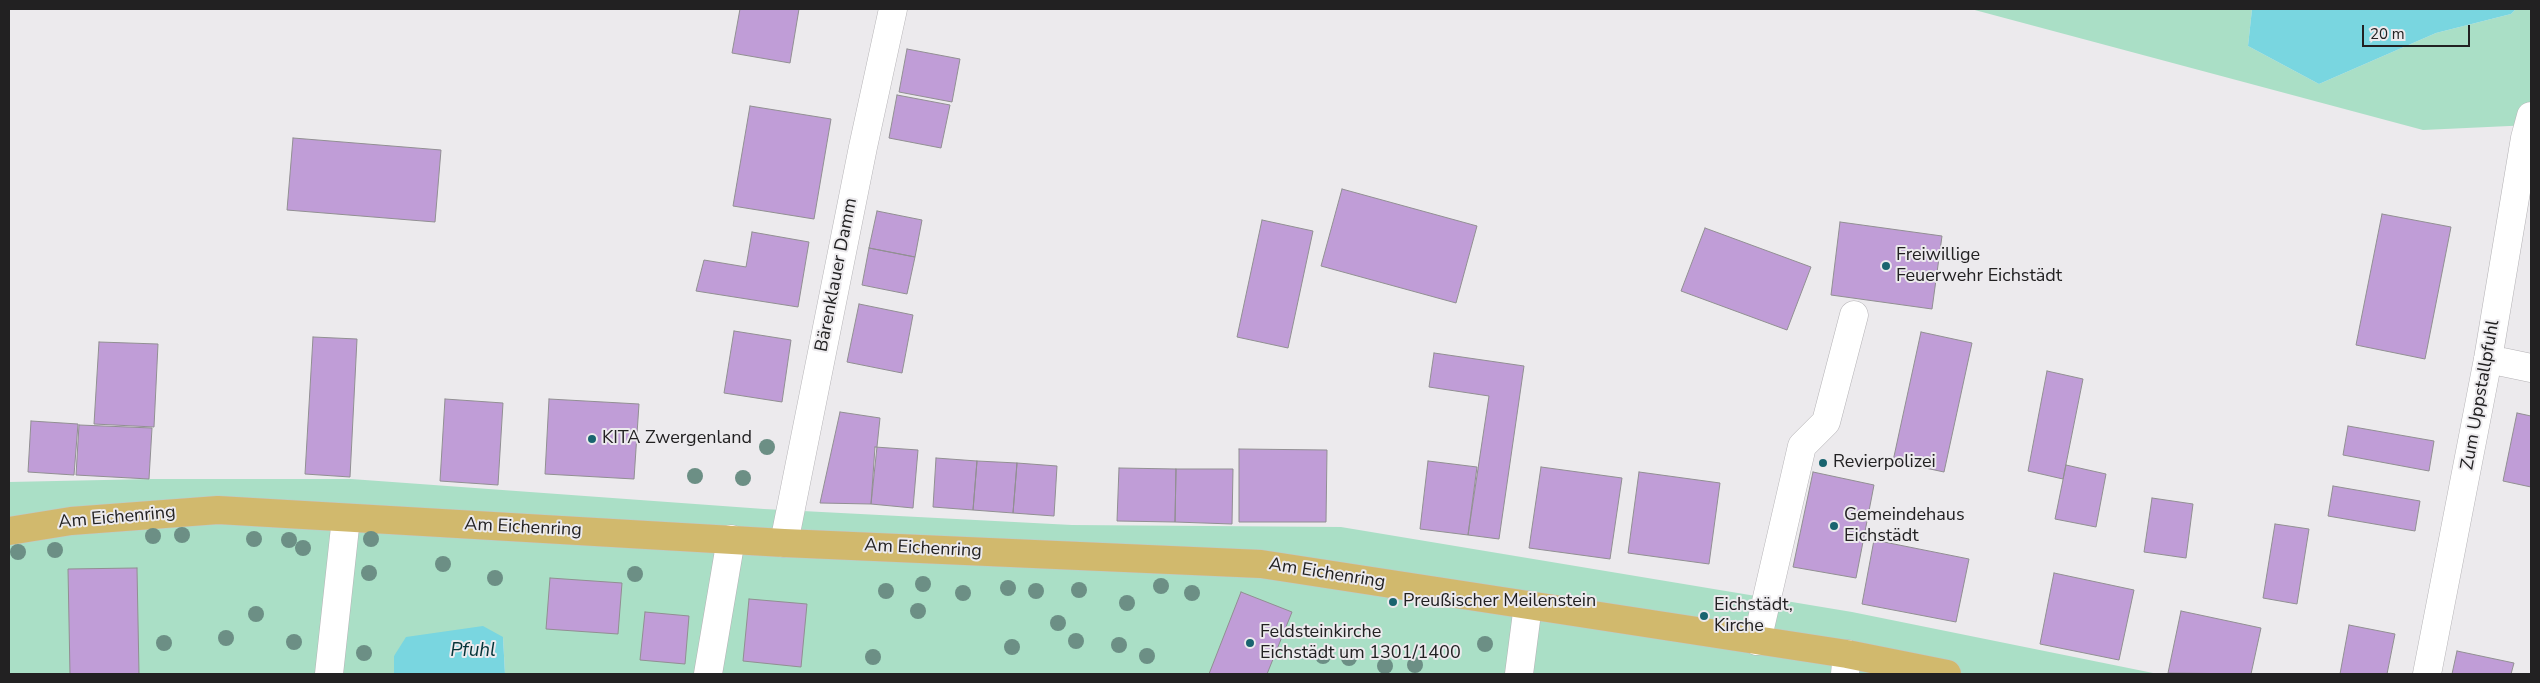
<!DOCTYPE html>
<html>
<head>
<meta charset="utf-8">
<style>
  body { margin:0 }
  #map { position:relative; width:2540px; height:683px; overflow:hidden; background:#eceaed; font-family:"Nunito Sans",sans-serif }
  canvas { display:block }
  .frame { position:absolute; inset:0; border:10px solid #222122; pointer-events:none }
  .scale { position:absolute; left:2362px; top:25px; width:108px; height:22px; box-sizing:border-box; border:2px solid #222122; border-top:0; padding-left:6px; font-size:15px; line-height:18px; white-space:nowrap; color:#222122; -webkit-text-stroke:4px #eceaed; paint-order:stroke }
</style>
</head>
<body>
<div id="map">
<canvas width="2540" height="683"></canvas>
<div class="frame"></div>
<div class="scale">20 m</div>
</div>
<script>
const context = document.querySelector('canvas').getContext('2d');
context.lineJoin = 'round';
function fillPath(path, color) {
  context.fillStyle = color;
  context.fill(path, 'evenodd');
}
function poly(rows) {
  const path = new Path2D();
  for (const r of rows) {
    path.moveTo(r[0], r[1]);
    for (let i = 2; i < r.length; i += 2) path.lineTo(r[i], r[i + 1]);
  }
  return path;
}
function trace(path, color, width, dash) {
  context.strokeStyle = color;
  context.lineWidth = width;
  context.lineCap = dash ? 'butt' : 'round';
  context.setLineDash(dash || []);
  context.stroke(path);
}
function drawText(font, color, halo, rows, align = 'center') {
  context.font = font + ' "Nunito Sans",sans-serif';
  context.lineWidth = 4;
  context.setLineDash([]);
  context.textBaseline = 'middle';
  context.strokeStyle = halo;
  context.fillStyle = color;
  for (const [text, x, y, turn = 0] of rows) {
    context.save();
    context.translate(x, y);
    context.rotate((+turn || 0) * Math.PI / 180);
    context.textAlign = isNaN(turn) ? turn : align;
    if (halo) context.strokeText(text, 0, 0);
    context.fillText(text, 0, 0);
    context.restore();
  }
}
fillPath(poly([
  [1971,9,2252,9,2248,46,2319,84,2436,33,2511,14,2516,9,2531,9,2531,125,2423,130],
  [151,479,351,479,764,509,1072,525,1341,527,1852,612,2158,674,505,674,503,637,394,656,394,674,9,674,9,482]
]), '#aadfc6');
fillPath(poly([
  [2252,9,2516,9,2511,14,2436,33,2319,84,2248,46],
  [483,626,503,637,505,674,394,674,394,656,406,637]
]), '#79d6e0');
const building = poly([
  [740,9,799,9,790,63,732,53,740,9],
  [907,49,960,59,952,102,899,92,907,49],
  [897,95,950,105,941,148,889,138,897,95],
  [750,106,831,119,814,219,733,206,750,106],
  [293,138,441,150,435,222,287,210,293,138],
  [1342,189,1477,226,1456,303,1321,266,1342,189],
  [877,211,922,220,915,257,869,248,877,211],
  [2382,214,2451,227,2425,359,2356,345,2382,214],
  [1262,220,1313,231,1288,348,1237,337,1262,220],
  [1840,222,1942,236,1932,309,1831,295,1840,222],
  [1705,228,1811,267,1787,330,1681,291,1705,228],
  [752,232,809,242,798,307,696,291,704,260,746,267,752,232],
  [869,248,915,257,907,294,862,285,869,248],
  [859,304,913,315,902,373,847,362,859,304],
  [734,331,791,340,782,402,724,393,734,331],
  [1921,332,1972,343,1944,472,1893,461,1921,332],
  [313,337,357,339,350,477,305,474,313,337],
  [99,342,158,344,154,427,94,424,99,342],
  [1434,353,1524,366,1499,539,1468,535,1489,396,1429,387,1434,353],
  [2047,371,2083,379,2063,479,2028,471,2047,371],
  [445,399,503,403,498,485,440,481,445,399],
  [549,399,639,404,634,479,545,474,549,399],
  [840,412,880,418,871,504,820,503,840,412],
  [2517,413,2531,416,2531,487,2503,481,2517,413],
  [31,421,78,424,74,475,28,472,31,421],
  [79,425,152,428,149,479,76,475,79,425],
  [2348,426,2434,441,2429,471,2343,455,2348,426],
  [875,447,918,450,913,508,871,504,875,447],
  [1239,449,1327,450,1326,522,1239,522,1239,449],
  [936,458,977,461,973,510,933,507,936,458],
  [977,461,1017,463,1013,513,973,510,977,461],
  [1428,461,1477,467,1468,535,1420,529,1428,461],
  [1017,463,1057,466,1054,516,1013,513,1017,463],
  [2066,465,2106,474,2096,527,2055,519,2066,465],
  [1541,467,1622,478,1610,559,1529,548,1541,467],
  [1119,468,1176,469,1175,522,1117,521,1119,468],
  [1176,469,1233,469,1232,524,1175,522,1176,469],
  [1639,472,1720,483,1709,564,1628,553,1639,472],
  [1813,472,1874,485,1856,578,1793,567,1813,472],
  [2333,486,2420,501,2415,531,2328,516,2333,486],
  [2152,498,2193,504,2186,558,2144,552,2152,498],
  [2275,524,2309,529,2297,604,2263,598,2275,524],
  [1874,540,1969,559,1956,622,1862,604,1874,540],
  [137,568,139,674,70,674,68,569,137,568],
  [2054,573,2134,590,2119,660,2040,644,2054,573],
  [550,578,622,583,618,634,546,629,550,578],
  [1241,592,1292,612,1267,674,1209,674,1241,592],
  [749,599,807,604,801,667,743,661,749,599],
  [2181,611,2261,628,2251,674,2168,673,2181,611],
  [645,612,689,616,685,664,640,660,645,612],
  [2349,625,2395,634,2387,674,2340,674,2349,625],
  [2457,651,2514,663,2511,674,2452,674,2457,651]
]);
fillPath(building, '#c09dd7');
trace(building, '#918f92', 1);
const minor = poly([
  [2488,359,2531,368],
  [784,543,863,147,893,9],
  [1757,641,1802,446,1826,422,1854,315],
  [329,674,346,518],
  [708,674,731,539],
  [1519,674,1528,605],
  [1845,674,1847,654],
  [2427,674,2488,359,2525,138,2531,116]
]);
const major = poly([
  [9,531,71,521,218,510,784,543,1261,564,1847,654,1947,674]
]);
trace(minor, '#b5b3b6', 29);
trace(major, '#c6c5c6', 29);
trace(minor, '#fff', 28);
trace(major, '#d1b96d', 28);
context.fillStyle = '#6c8f85';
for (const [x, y] of [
  [767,447],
  [695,476],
  [743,478],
  [182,535],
  [153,536],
  [254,539],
  [371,539],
  [289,540],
  [303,548],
  [55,550],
  [18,552],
  [443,564],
  [369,573],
  [635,574],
  [495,578],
  [923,584],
  [1161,586],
  [1008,588],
  [1079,590],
  [886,591],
  [1036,591],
  [963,593],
  [1192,593],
  [1127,603],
  [918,611],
  [256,614],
  [1058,623],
  [226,638],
  [1076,641],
  [294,642],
  [164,643],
  [1485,644],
  [1119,645],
  [1012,647],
  [364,653],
  [1147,656],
  [1323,656],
  [873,657],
  [1349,658],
  [1415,665],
  [1385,666]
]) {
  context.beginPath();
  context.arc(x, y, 8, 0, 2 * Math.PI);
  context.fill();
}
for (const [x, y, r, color] of [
  [1886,266,5,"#19646f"],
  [592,439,5,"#19646f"],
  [1823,463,5,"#19646f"],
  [1834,526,5,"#19646f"],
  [1393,602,5,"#19646f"],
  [1704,616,5,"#19646f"],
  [1250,643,5,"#19646f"]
]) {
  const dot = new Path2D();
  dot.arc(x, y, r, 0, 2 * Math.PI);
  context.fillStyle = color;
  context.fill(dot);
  trace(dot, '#eceaed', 2);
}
drawText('18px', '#222122', '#eceaed', [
  ["Freiwillige",1896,256],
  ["Feuerwehr Eichstädt",1896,277],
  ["KITA Zwergenland",602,439],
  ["Revierpolizei",1833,463],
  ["Gemeindehaus",1844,516],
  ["Eichstädt",1844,537],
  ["Preußischer Meilenstein",1403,602],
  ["Eichstädt,",1714,606],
  ["Kirche",1714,627],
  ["Feldsteinkirche",1260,633],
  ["Eichstädt um 1301/1400",1260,654]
], 'left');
drawText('18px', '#222122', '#eceaed', [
  ["Bärenklauer Damm",837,275,-79],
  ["Zum Uppstallpfuhl",2481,395,-80],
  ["Am Eichenring",117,518,-5],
  ["Am Eichenring",523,528,3],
  ["Am Eichenring",923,549,3],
  ["Am Eichenring",1327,574,9]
]);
drawText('italic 19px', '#053438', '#eceaed', [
  ["Pfuhl",473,651]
]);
</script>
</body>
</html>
